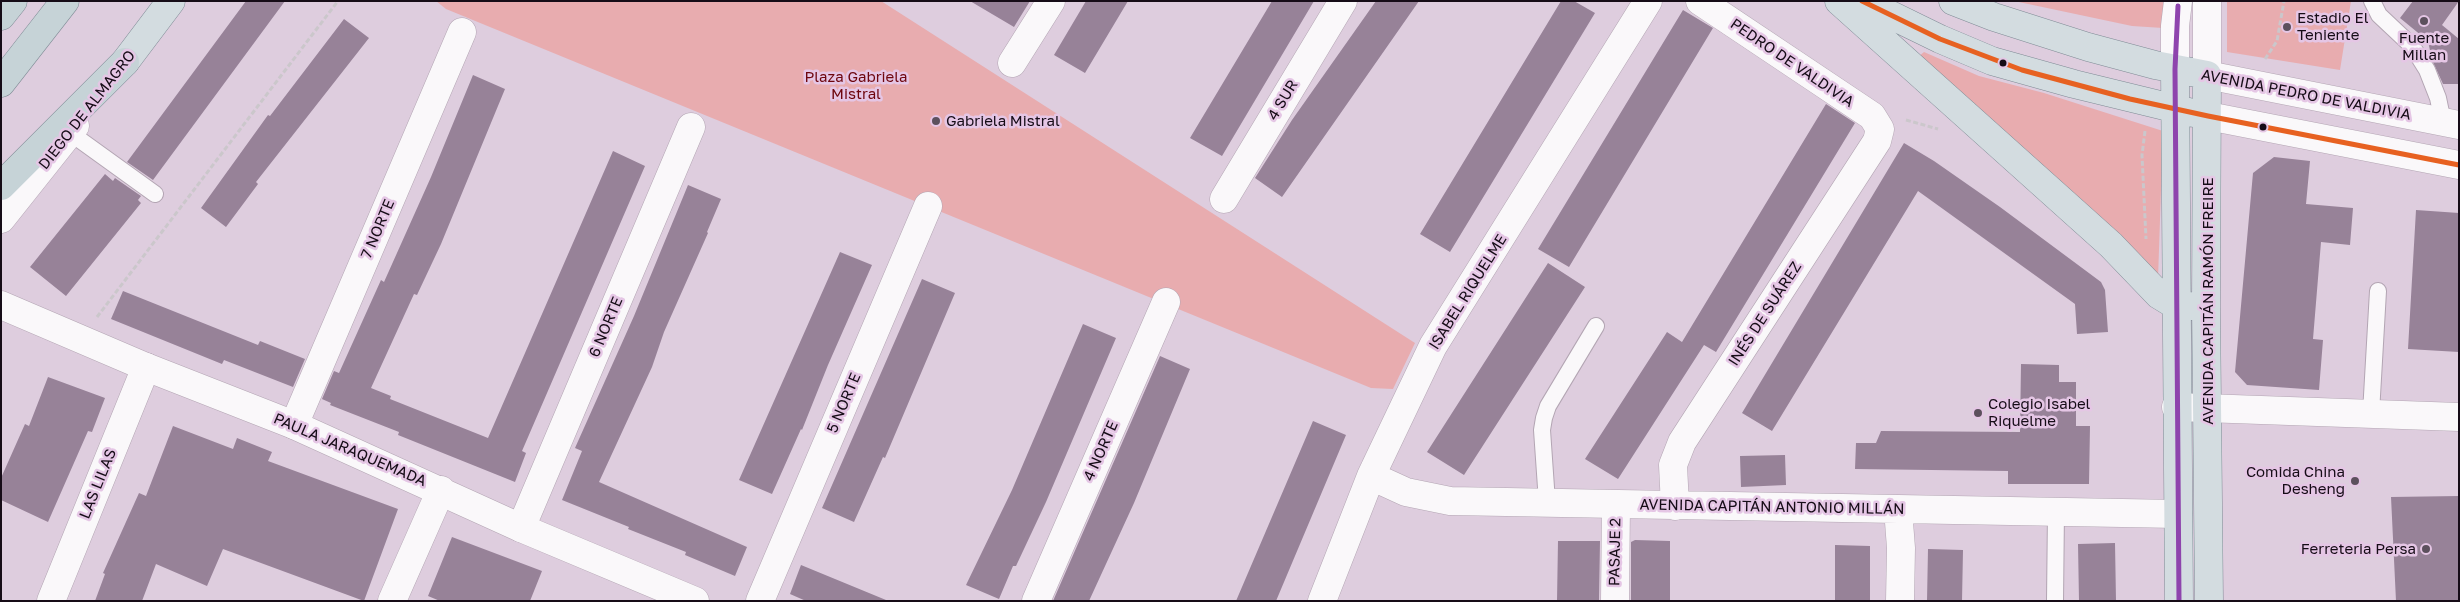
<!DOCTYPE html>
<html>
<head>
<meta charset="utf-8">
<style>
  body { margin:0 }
  #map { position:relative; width:2460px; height:602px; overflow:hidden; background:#decdde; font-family:"Golos Text",sans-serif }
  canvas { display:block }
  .frame { position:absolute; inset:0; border:2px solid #160c17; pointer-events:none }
</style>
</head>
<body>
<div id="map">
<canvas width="2460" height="602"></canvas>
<div class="frame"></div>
</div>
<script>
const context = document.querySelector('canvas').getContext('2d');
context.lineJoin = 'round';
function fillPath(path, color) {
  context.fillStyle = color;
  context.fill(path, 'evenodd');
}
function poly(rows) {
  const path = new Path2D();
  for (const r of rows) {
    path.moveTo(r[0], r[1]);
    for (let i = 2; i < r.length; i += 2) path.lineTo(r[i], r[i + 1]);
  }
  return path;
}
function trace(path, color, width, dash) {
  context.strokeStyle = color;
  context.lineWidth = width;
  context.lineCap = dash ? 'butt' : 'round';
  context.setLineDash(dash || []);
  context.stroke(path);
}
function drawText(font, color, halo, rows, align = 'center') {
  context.font = font + ' "Golos Text",sans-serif';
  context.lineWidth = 5;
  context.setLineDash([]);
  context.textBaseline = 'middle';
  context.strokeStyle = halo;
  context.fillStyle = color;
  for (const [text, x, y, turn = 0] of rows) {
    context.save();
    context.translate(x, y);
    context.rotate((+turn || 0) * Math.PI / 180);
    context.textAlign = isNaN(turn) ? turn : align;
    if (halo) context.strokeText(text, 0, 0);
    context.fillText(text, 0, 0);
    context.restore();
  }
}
fillPath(poly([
  [436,1,881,1,1415,343,1393,389,1371,388,446,9],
  [2014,1,2165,1,2163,28,2132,26],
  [2227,1,2351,1,2340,70,2227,52],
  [1924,52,1979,76,2044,93,2163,131,2158,279,1918,57]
]), '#e8acaf');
fillPath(poly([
  [246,1,285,1,153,180,127,162],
  [970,1,1030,1,1014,27],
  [1086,1,1128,1,1085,73,1054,55],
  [1272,1,1314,1,1222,156,1190,138],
  [1376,1,1419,1,1282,197,1255,178,1292,120],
  [1561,1,1574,1,1595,13,1450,252,1420,234],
  [2413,1,2459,1,2442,25,2459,39,2459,84,2443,84,2432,60,2428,41,2400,18],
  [1683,10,1713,28,1569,267,1538,249],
  [344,19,369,38,256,182,258,184,226,227,201,208,268,115,270,116],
  [473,75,505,89,441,244,417,295,414,294,371,388,391,396,390,399,488,438,613,151,645,166,522,451,526,453,515,482,398,435,399,432,330,405,331,403,322,399,334,371,339,373,381,280,384,282,431,177],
  [1826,104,1855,123,1716,352,1704,345,1618,479,1585,459,1667,332,1682,342],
  [1904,143,1934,161,2000,207,2101,282,2105,290,2108,332,2077,334,2075,304,1918,191,1772,431,1742,413],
  [2274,157,2310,161,2306,204,2353,208,2350,245,2321,242,2313,339,2323,340,2319,390,2247,385,2235,372,2253,173],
  [105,174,113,181,115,178,141,196,138,200,141,203,66,296,30,267],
  [688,185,721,199,707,232,708,233,664,332,652,367,599,482,747,547,735,576,685,555,686,552,628,529,629,527,562,500,582,451,575,448,634,316],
  [2416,210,2459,213,2459,352,2408,349],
  [840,252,872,265,828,365,802,430,801,429,772,494,739,480],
  [1548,263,1585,287,1464,475,1427,452],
  [922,279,955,293,885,458,883,457,854,522,822,508],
  [123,291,258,345,260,341,305,359,293,387,224,360,222,364,111,319],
  [1083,324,1116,338,1046,502,1016,566,1013,566,999,599,966,585,1012,490],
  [1160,356,1190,369,1134,503,1089,601,1053,601],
  [2021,364,2059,365,2059,382,2076,382,2076,426,2090,426,2089,484,2008,484,2008,471,1855,469,1856,443,1876,443,1881,431,2020,432],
  [48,377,105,398,92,432,88,431,48,522,1,500,1,478,25,424,29,426],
  [1313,421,1346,435,1276,601,1236,601],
  [173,426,233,449,237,438,272,452,268,461,398,509,364,601,223,549,207,586,156,564,142,601,95,601,105,574,103,573,139,493,146,496],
  [1785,455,1786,485,1741,487,1740,456],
  [2459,496,2459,601,2396,601,2391,497],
  [452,537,542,571,530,601,440,601,428,596],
  [1635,540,1670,541,1670,601,1631,601,1631,542],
  [1558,541,1600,541,1599,601,1557,601],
  [2115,543,2116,601,2079,601,2078,544],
  [1835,545,1870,546,1870,601,1835,601],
  [1928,549,1963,550,1962,601,1927,601],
  [801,565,886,600,885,601,806,601,790,594]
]), '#978298');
const service = poly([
  [2372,1,2379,15,2412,46,2427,70,2438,98,2443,122],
  [69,132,155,194],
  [2371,413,2378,291],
  [1547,502,1542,430,1544,418,1548,406,1596,326],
  [2055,601,2056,511]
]);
const minor = poly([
  [1012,63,1051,1],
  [1224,199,1343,1],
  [294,425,462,32],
  [1371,476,1406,492,1450,501,2178,514],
  [1675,506,1673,465,1682,442,1877,141,1880,129,1872,116,1700,1],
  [1898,509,1901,548,1900,601],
  [521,528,691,127],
  [51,601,146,367],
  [392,601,441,490],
  [760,601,928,206],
  [1036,601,1166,302],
  [1322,601,1371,476,1433,346,1648,1],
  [1615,601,1616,504]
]);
const tertiary = poly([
  [1,219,75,126],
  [1,305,146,367,294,425,521,528,695,601],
  [2176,407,2459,417]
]);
const secondary = poly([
  [2207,1,2207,75,2459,125],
  [2175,69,2175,26,2178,1],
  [2208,116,2459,165]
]);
const primary = poly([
  [1839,1,2111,245,2159,295,2177,306,2190,306],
  [1862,1,1940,39,1992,61,2074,84,2193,113],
  [1953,1,1994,17,2088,47,2155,65,2207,75,2206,306,2209,601],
  [125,62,171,1],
  [2175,69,2179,601]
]);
const trunk = poly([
  [1,16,13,1],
  [1,83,65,1],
  [1,186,125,62]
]);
trace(service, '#b3a5b3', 18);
trace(minor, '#b3a5b3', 29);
trace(tertiary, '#b3a5b3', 29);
trace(secondary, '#b3a5b3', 29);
trace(primary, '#7f8b95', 29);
trace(trunk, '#7f8b95', 29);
trace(poly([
  [2265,59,2277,41,2284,1],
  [1906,120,1938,129],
  [2145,131,2142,155,2146,239],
  [97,317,338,1]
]), '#cbc7cb', 3, [5, 2.5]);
trace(service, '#faf8fa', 16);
trace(minor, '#faf8fa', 28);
trace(tertiary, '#faf8fa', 28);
trace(secondary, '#faf8fa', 28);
trace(primary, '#d3dce0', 28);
trace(trunk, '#c6d3d7', 28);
trace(poly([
  [1862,1,1940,39,2022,70,2130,99,2208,116,2459,165]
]), '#e76121', 5);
trace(poly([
  [2178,6,2175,69,2179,601]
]), '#8e44ad', 5);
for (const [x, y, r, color] of [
  [2424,21,5,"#5c505d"],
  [2287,27,5,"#5c505d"],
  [2003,63,4.5,"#160c17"],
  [936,121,5,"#5c505d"],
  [2263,127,4.5,"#160c17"],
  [1978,413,5,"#5c505d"],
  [2355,481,5,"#5c505d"],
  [2426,549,5,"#5c505d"]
]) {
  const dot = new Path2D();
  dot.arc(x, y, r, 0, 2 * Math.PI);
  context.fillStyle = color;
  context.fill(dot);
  trace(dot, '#e5c6e5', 2);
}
drawText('15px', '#160c17', '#e5c6e5', [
  ["Estadio El",2297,18],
  ["Teniente",2297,35],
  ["Fuente",2424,38,"center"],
  ["Millan",2424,55,"center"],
  ["Gabriela Mistral",946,121],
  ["Colegio Isabel",1988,404],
  ["Riquelme",1988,421],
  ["Comida China",2345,472,"right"],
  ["Desheng",2345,489,"right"],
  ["Ferreteria Persa",2416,549,"right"]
], 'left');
drawText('15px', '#160c17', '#e5c6e5', [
  ["PEDRO DE VALDIVIA",1792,63,34],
  ["AVENIDA PEDRO DE VALDIVIA",2306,95,11],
  ["4 SUR",1283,100,-59],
  ["DIEGO DE ALMAGRO",87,110,-52],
  ["7 NORTE",378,229,-67],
  ["ISABEL RIQUELME",1468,292,-58],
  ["AVENIDA CAPITÁN RAMÓN FREIRE",2208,301,-90],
  ["INÉS DE SUÁREZ",1765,314,-57],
  ["6 NORTE",606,327,-67],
  ["5 NORTE",844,403,-67],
  ["PAULA JARAQUEMADA",350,450,23],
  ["4 NORTE",1101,451,-66],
  ["LAS LILAS",98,484,-68],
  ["AVENIDA CAPITÁN ANTONIO MILLÁN",1772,507,1],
  ["PASAJE 2",1615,552,-89]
]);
drawText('15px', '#6e060e', '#e5c6e5', [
  ["Plaza Gabriela",856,77],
  ["Mistral",856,94]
]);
</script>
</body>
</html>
